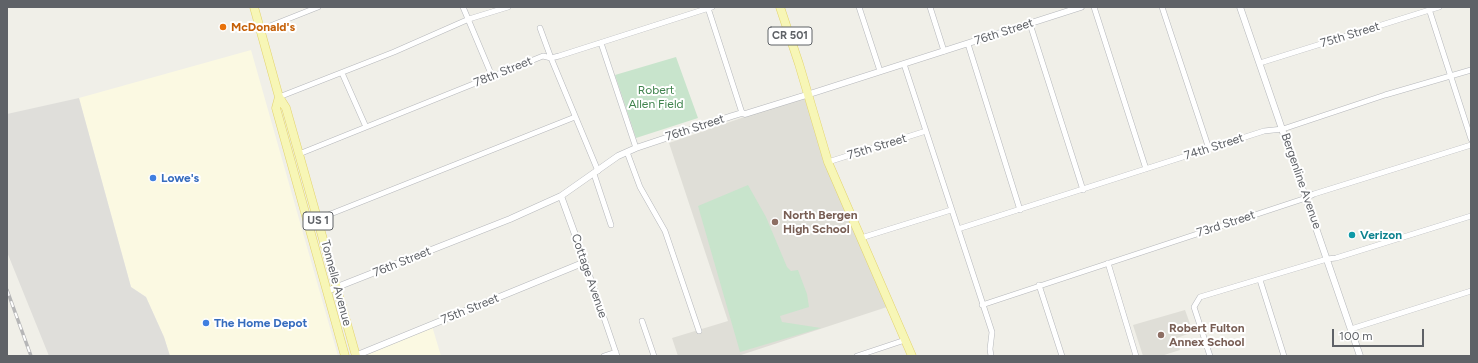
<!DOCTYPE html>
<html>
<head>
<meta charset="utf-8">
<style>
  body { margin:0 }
  #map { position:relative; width:1478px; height:363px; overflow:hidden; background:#f0efe8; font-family:Figtree,sans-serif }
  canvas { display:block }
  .frame { position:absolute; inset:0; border:8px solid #5f6267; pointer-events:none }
  .scale { position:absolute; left:1332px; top:329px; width:92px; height:18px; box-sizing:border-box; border:2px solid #5f6267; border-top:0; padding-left:5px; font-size:12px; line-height:14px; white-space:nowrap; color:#5f6267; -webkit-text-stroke:3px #fff; paint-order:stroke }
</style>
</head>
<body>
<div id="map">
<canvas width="1478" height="363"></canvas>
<div class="frame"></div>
<div class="scale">100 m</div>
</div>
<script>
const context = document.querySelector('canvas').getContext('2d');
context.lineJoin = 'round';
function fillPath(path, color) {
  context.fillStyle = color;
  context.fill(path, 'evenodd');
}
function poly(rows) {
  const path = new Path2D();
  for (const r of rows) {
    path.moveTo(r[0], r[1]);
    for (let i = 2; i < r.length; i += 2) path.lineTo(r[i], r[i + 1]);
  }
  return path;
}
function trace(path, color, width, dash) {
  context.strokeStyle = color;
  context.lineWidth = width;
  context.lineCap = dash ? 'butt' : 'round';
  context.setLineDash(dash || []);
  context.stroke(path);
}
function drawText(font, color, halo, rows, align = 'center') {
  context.font = font + ' Figtree,sans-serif';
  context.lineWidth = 4;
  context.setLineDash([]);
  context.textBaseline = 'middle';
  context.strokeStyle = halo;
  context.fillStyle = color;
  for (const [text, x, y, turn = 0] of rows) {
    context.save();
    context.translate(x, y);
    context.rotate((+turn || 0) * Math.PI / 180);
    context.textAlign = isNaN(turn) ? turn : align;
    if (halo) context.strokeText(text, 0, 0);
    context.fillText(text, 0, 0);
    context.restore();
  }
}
fillPath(poly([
  [251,50,338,356,170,356,164,337,146,297,131,287,79,98],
  [432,326,441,356,359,356]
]), '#fbf9e2');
fillPath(poly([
  [79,98,131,287,146,297,164,337,170,356,49,356,7,252,7,114]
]), '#dfdeda');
fillPath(poly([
  [808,95,828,162,890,306,738,356,678,356,672,338,728,321,669,143],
  [1185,310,1193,332,1177,338,1180,350,1161,356,1143,356,1133,325]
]), '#dfded7');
fillPath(poly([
  [676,57,698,118,636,138,615,75],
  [748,185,766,217,787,267,791,271,798,270,807,294,809,307,780,316,782,322,821,328,740,352,698,206]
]), '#c8e4cc');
const minor = poly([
  [463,7,492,76],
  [859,7,880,71],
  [930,7,944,51],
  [1094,7,1146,169],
  [1162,7,1209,149],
  [708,8,742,113],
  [1429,9,1471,139],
  [1030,24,1083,190],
  [540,28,551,58,598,171],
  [260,30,318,7],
  [601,43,636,148],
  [968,44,1020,210],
  [1260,63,1439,7],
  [904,64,992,332,990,349,991,356],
  [342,73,366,127],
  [279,97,394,52,469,19,508,7],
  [627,152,640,187,665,231,699,331],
  [299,154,543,56,551,58,559,56,712,7],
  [828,162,926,131],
  [594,174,611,225],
  [318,219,575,117],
  [958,229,1264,131,1283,129,1385,95,1471,70],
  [861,238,951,210],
  [585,262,617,356],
  [1108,263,1136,356],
  [1260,280,1284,356],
  [1039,285,1062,356],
  [982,305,1306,198,1314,194,1471,145],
  [642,321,654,356],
  [1351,329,1471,291],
  [604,356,616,352],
  [857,356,905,340],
  [1210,356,1194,307,1200,297,1327,259,1336,258,1471,216]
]);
const tertiary = poly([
  [1240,7,1360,356],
  [327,291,510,219,561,196,618,156,636,148,732,116,742,113,745,114,816,92,1081,7],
  [355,356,585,262,561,196]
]);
const primary = poly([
  [254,7,279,97,286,108,356,356],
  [780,7,799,64,828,162,912,356],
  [279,97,276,108,345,356]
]);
trace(minor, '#b5b7bb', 6);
trace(tertiary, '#b5b7bb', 7);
trace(primary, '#e3d46e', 9);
trace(minor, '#fff', 5);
trace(tertiary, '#fff', 6);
trace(primary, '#f7f6b6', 8);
const rail = poly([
  [7,290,31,356]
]);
trace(rail, '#b6b6b7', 3.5);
trace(rail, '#fff', 2, [6]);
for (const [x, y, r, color] of [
  [223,27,4,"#e8710a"],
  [153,178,4,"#3f7fe0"],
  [775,222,4,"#8d6e63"],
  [1352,235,4,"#0f9aa8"],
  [206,323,4,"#3f7fe0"],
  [1161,335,4,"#8d6e63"]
]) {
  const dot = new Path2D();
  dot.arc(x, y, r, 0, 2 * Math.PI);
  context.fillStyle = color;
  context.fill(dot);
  trace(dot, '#fff', 1.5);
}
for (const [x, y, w] of [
  [790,36,44],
  [318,221,30]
]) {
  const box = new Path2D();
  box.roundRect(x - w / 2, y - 9, w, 18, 3);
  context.fillStyle = '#fff';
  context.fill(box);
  trace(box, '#5f6267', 1);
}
drawText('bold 11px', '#5f6267', null, [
  ["CR 501",790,36],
  ["US 1",318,221]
]);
drawText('bold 12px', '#c56008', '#fff', [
  ["McDonald's",231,27]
], 'left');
drawText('12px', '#5f6267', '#fff', [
  ["76th Street",1004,32,-18],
  ["75th Street",1350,35,-17],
  ["78th Street",503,72,-22],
  ["76th Street",695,128,-18],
  ["75th Street",877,147,-17],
  ["74th Street",1214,147,-18],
  ["Bergenline Avenue",1301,181,71],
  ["73rd Street",1226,224,-18],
  ["76th Street",402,262,-22],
  ["Cottage Avenue",589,276,71],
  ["Tonnelle Avenue",336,283,75],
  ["75th Street",470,309,-22]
]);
drawText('12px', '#41844e', '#fff', [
  ["Robert",656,90],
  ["Allen Field",656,104]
]);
drawText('bold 12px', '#366cbe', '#fff', [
  ["Lowe's",161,178],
  ["The Home Depot",214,323]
], 'left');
drawText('bold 12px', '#785e54', '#fff', [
  ["North Bergen",783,215],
  ["High School",783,229],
  ["Robert Fulton",1169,328],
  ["Annex School",1169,342]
], 'left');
drawText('bold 12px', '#0d838f', '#fff', [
  ["Verizon",1360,235]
], 'left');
</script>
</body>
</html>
